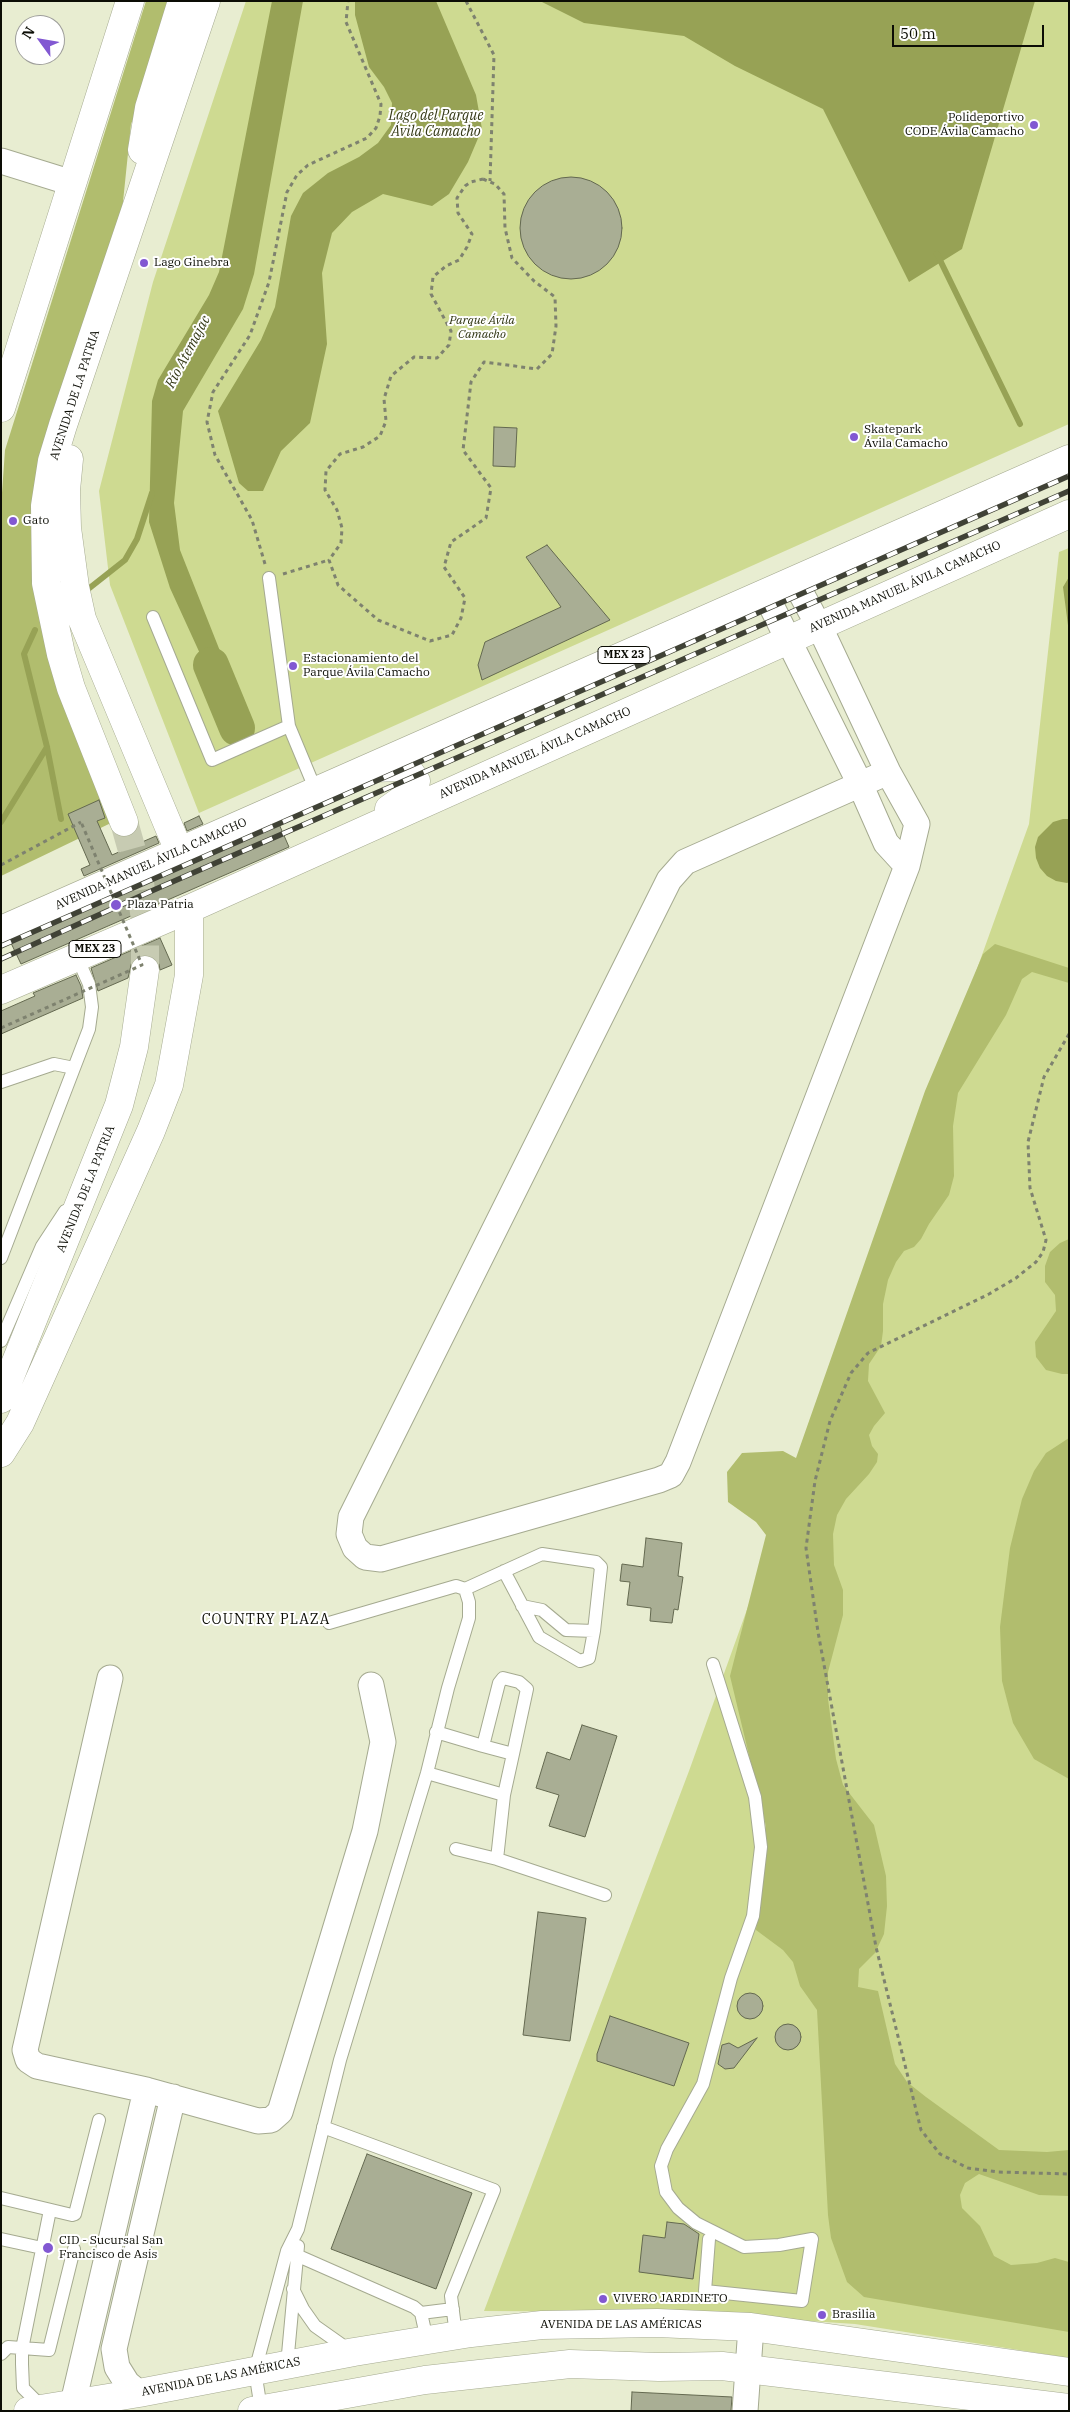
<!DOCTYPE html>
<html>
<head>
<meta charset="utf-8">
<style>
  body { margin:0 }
  #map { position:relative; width:1070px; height:2412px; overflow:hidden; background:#e8edd1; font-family:"IBM Plex Serif",serif }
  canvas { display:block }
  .frame { position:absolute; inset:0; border:2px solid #0c0d05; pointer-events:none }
  .north { position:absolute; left:15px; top:15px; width:50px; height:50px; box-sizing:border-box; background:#fff; border:1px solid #9e9e9b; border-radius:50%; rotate:302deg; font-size:14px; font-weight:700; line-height:20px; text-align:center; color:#0c0d05 }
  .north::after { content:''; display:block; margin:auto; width:18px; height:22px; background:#8258d2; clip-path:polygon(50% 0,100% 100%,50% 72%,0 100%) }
  .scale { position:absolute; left:892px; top:25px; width:152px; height:22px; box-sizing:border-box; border:2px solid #0c0d05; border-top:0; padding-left:6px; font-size:15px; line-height:18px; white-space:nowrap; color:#0c0d05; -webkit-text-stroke:4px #fff; paint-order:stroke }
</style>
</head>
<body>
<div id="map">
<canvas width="1070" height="2412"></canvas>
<div class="frame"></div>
<div class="north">N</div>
<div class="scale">50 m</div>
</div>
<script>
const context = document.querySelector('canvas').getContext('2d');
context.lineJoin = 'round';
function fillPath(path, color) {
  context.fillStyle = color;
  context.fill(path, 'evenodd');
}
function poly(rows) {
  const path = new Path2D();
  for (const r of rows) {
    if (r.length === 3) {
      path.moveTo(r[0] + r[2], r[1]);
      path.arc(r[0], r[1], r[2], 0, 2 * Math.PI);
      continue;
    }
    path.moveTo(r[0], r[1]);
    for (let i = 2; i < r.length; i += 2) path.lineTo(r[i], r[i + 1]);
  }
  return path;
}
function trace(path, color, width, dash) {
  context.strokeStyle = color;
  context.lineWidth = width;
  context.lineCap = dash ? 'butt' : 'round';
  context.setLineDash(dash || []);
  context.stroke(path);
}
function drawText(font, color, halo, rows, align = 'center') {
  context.font = font + ' "IBM Plex Serif",serif';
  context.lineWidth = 4;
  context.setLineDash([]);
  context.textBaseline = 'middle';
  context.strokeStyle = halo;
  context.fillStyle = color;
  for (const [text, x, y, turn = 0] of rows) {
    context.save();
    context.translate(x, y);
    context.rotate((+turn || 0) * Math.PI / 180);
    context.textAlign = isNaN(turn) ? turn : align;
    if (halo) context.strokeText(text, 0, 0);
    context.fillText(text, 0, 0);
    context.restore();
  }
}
fillPath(poly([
  [246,1,1069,1,1069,424,199,813,110,585,99,491,153,282],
  [1069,548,1069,2358,855,2324,674,2312,484,2311,689,1771,1029,824,1059,552]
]), '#ceda91');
fillPath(poly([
  [146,1,185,1,131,124,120,231,37,588,113,822,1,876,1,507,5,450],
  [995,944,1069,968,1069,983,1032,972,1022,979,1006,1015,958,1093,953,1126,954,1176,949,1195,929,1224,921,1239,914,1247,904,1251,896,1262,888,1280,883,1304,883,1331,881,1346,869,1364,868,1381,885,1413,874,1426,869,1435,872,1446,878,1454,877,1462,869,1474,846,1499,837,1515,833,1534,834,1565,843,1590,843,1615,828,1672,828,1699,836,1759,843,1785,874,1825,886,1876,887,1906,884,1934,875,1953,859,1969,858,1987,878,1991,895,2064,907,2082,926,2097,999,2150,1047,2152,1069,2150,1069,2196,1039,2195,979,2174,965,2183,960,2195,962,2208,980,2226,994,2256,1011,2265,1037,2263,1055,2258,1069,2262,1069,2332,864,2297,847,2282,831,2238,828,2215,817,2010,800,1986,793,1962,783,1950,756,1930,766,1826,730,1676,766,1535,756,1522,728,1502,727,1472,742,1453,783,1451,796,1458,925,1091,983,954],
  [1069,1239,1069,1374,1062,1374,1046,1370,1036,1357,1035,1342,1056,1311,1055,1295,1045,1282,1045,1266,1050,1252,1060,1243],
  [1069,1438,1069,1779,1034,1759,1013,1723,1002,1681,1000,1627,1010,1548,1022,1499,1034,1471,1046,1453]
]), '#b1bd6e');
fillPath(poly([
  [272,1,303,1,254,274,243,309,183,411,174,503,180,550,239,699,230,710,223,704,170,588,149,522,152,401,158,380,209,295,219,272],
  [355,1,436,1,476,95,482,129,468,162,449,194,432,206,383,194,352,212,332,233,322,273,327,344,310,423,281,451,263,491,248,491,239,483,218,411,261,340,275,307,291,216,303,193,328,173,359,157,378,143,391,125,392,103,384,87,369,67,355,15],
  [540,1,1035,1,962,249,909,282,823,109,735,66,684,36,584,23],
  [1069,577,1069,633,1063,587],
  [1063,819,1069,819,1069,882,1067,883,1056,881,1047,876,1040,868,1036,858,1035,847,1038,837,1053,822]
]), '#97a255');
trace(poly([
  [937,254,1020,424],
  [87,590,125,560,137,539,152,493],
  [35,630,24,654,47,747,61,819],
  [1,822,47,747]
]), '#97a255', 6);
trace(poly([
  [211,665,237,728]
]), '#97a255', 36);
const building = poly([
  [571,228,51],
  [494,427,517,428,515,467,493,466,494,427],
  [547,545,610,620,482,680,478,665,485,642,561,607,526,557,547,545],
  [99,800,105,818,97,821,112,855,156,836,159,843,84,876,81,869,90,865,68,814,99,800],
  [199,816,203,824,187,831,184,823,199,816],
  [279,824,289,847,21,964,11,943,279,824],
  [160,938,172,965,160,970,159,964,154,957,147,955,140,955,132,961,128,978,98,991,91,968,160,938],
  [76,975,81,986,83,998,1,1034,1,1011,35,996,33,993,76,975],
  [646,1538,682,1543,678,1576,683,1577,678,1610,674,1609,672,1623,650,1621,651,1608,627,1605,630,1582,620,1581,622,1564,643,1567,646,1538],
  [582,1725,617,1736,585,1837,549,1826,559,1795,536,1788,547,1752,570,1760,582,1725],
  [538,1912,586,1918,570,2041,523,2035,538,1912],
  [750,2006,13],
  [610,2016,689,2043,674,2086,597,2061,597,2054,610,2016],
  [788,2037,13],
  [757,2038,734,2068,725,2069,718,2064,722,2045,729,2043,738,2048,757,2038],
  [367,2154,472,2193,436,2289,331,2249,367,2154],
  [667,2222,684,2224,699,2234,693,2279,639,2272,643,2235,665,2238,667,2222],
  [632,2392,732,2397,731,2411,631,2411,632,2392]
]);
fillPath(building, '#a9ae94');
trace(building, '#646950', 1);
trace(poly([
  [124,822,139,875,145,920,145,970]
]), '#c7cbb2', 28, [28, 14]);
const lane = poly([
  [153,617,212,760,289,726,269,578],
  [289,726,316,791],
  [74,1068,89,1029,92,1007,89,984,77,957],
  [1,1082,54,1064,74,1068,1,1258],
  [1,1341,42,1246,65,1211],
  [504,1571,539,1637,580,1661,589,1658,594,1631],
  [465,1589,542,1554,596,1562,601,1567,594,1631,566,1630,542,1610,522,1606],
  [436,1732,483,1746,513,1754,527,1689,519,1682,503,1678,499,1683,483,1746],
  [427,1773,504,1795,497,1859,605,1895],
  [504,1795,513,1754],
  [456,1849,497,1859],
  [323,2127,494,2190,451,2296,456,2335],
  [1,2198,72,2215,75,2214,99,2120],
  [1,2239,42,2248],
  [709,2239,705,2291,802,2301,812,2239,779,2245,744,2247,696,2223,678,2208,666,2192,661,2166,667,2149,703,2084,731,1978,753,1916,761,1847,755,1797,713,1664],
  [287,2251,414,2307,421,2313,427,2340],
  [293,2289,303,2309,315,2326,349,2350],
  [421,2313,453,2309],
  [1,2354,8,2347,49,2350,74,2249],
  [287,2365,298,2246],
  [43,2408,23,2388,22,2364,22,2349,50,2210],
  [261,2409,255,2371,287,2251,298,2229,340,2060,427,1773,448,1688,469,1618,469,1602,465,1589,456,1586,329,1623]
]);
const street = poly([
  [1,161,72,183],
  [794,580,823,634,888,772,917,824,907,866,678,1462,671,1475,659,1480,381,1559,365,1557,355,1548,349,1534,351,1517,669,880,685,862,888,772],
  [765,593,860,784,886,843,907,866],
  [110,1678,25,2050,28,2060,37,2066,146,2090,258,2121,271,2120,280,2112,365,1831,383,1742,371,1685],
  [139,2393,127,2383,117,2367,114,2349,173,2097],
  [74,2411,73,2403,146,2090],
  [745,2411,751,2327]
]);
const secondary = poly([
  [28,2411,139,2393,354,2352,471,2333,542,2325,657,2323,751,2327,1069,2372],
  [252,2411,425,2380,570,2364,659,2367,722,2366,1069,2408]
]);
const primary = poly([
  [142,150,149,108,182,1],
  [1,408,130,1],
  [69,459,66,490,67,528,75,587,82,619,179,851],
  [372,768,400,767,409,771,416,781,413,792,389,809],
  [124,822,71,688,61,654,46,583,45,506,52,461,63,425,206,1],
  [1,930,1069,459],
  [1,990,189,909,1069,514],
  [1,1399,119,1105,134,1047,145,970],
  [1,1453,20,1423,151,1131,169,1085,189,975,189,909]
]);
trace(lane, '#a5aa90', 14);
trace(street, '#a5aa90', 27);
trace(secondary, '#a5aa90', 29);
trace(primary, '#a5aa90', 29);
trace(poly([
  [466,1,494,55,490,181],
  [483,179,495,184,504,194,505,228,512,258,534,281,555,297,556,326,552,354,537,369,484,362,471,382,463,450,491,488,486,518,451,542,444,567,465,598,461,618,452,635,430,641,378,620,338,585,329,560,341,543,342,528,337,510,325,490,326,471,340,454,363,447,380,436,386,421,384,399,391,376,414,357,437,358,449,345,451,331,431,294,433,277,446,266,459,260,467,247,472,234,458,213,457,198,465,186,471,182,483,179],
  [265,564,252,520,215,455,207,422,213,392,250,335,269,282,287,192,297,175,308,165,367,138,376,128,380,116,381,104,346,22,348,1],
  [283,574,329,560],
  [1,865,81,822],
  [1069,1034,1044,1077,1028,1142,1030,1188,1046,1240,1043,1252,1036,1262,1016,1278,989,1294,868,1353,851,1373,830,1421,815,1481,806,1548,818,1632,876,1947,921,2130,940,2154,968,2168,998,2172,1069,2174]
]), '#7e826f', 3, [4, 4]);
trace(lane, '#fff', 12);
trace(street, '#fff', 25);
trace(secondary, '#fff', 28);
trace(primary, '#fff', 28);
const rail = poly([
  [1,946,1069,476],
  [1,959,156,889,1069,491]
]);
trace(rail, '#404236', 5.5);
trace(rail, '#fff', 4, [11]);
trace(poly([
  [1,1028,142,965,81,822]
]), '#7e826f', 3, [4, 4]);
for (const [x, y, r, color] of [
  [1034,125,5,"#8258d2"],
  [144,263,5,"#8258d2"],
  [854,437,5,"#8258d2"],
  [13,521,5,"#8258d2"],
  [293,666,5,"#8258d2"],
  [116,905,6,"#8258d2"],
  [48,2248,6,"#8258d2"],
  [603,2299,5,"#8258d2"],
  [822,2315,5,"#8258d2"]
]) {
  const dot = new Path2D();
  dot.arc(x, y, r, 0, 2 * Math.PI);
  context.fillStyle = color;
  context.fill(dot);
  trace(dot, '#fff', 2);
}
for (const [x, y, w] of [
  [624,655,52],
  [95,949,52]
]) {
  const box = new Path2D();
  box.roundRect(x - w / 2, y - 8.5, w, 17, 4);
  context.fillStyle = '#fff';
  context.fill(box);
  trace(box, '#0c0d05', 1);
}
drawText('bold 11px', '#0c0d05', null, [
  ["MEX 23",624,655],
  ["MEX 23",95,949]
]);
drawText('12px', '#0c0d05', '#fff', [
  ["Polideportivo",1024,118,"right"],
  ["CODE Ávila Camacho",1024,132,"right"],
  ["Lago Ginebra",154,263],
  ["Skatepark",864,430],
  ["Ávila Camacho",864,444],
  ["Gato",23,521],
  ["Estacionamiento del",303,659],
  ["Parque Ávila Camacho",303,673],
  ["Plaza Patria",127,905],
  ["CID - Sucursal San",59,2241],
  ["Francisco de Asis",59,2255],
  ["VIVERO JARDINETO",613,2299],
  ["Brasilia",832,2315]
], 'left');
drawText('italic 12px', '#2f3411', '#fff', [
  ["Parque Ávila",482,321],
  ["Camacho",482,335]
]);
drawText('12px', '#0c0d05', '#fff', [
  ["AVENIDA DE LA PATRIA",75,395,-72],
  ["AVENIDA MANUEL ÁVILA CAMACHO",905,587,-24],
  ["AVENIDA MANUEL ÁVILA CAMACHO",535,753,-24],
  ["AVENIDA MANUEL ÁVILA CAMACHO",151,864,-24],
  ["AVENIDA DE LA PATRIA",86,1189,-68],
  ["AVENIDA DE LAS AMÉRICAS",621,2325],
  ["AVENIDA DE LAS AMÉRICAS",221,2377,-11]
]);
drawText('italic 14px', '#353917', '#fff', [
  ["Lago del Parque",436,116],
  ["Ávila Camacho",436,132],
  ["Río Atemajac",188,352,-62]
]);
context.letterSpacing = '1px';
drawText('14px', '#0c0d05', '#fff', [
  ["COUNTRY PLAZA",266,1620]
]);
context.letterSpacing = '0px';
</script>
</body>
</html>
